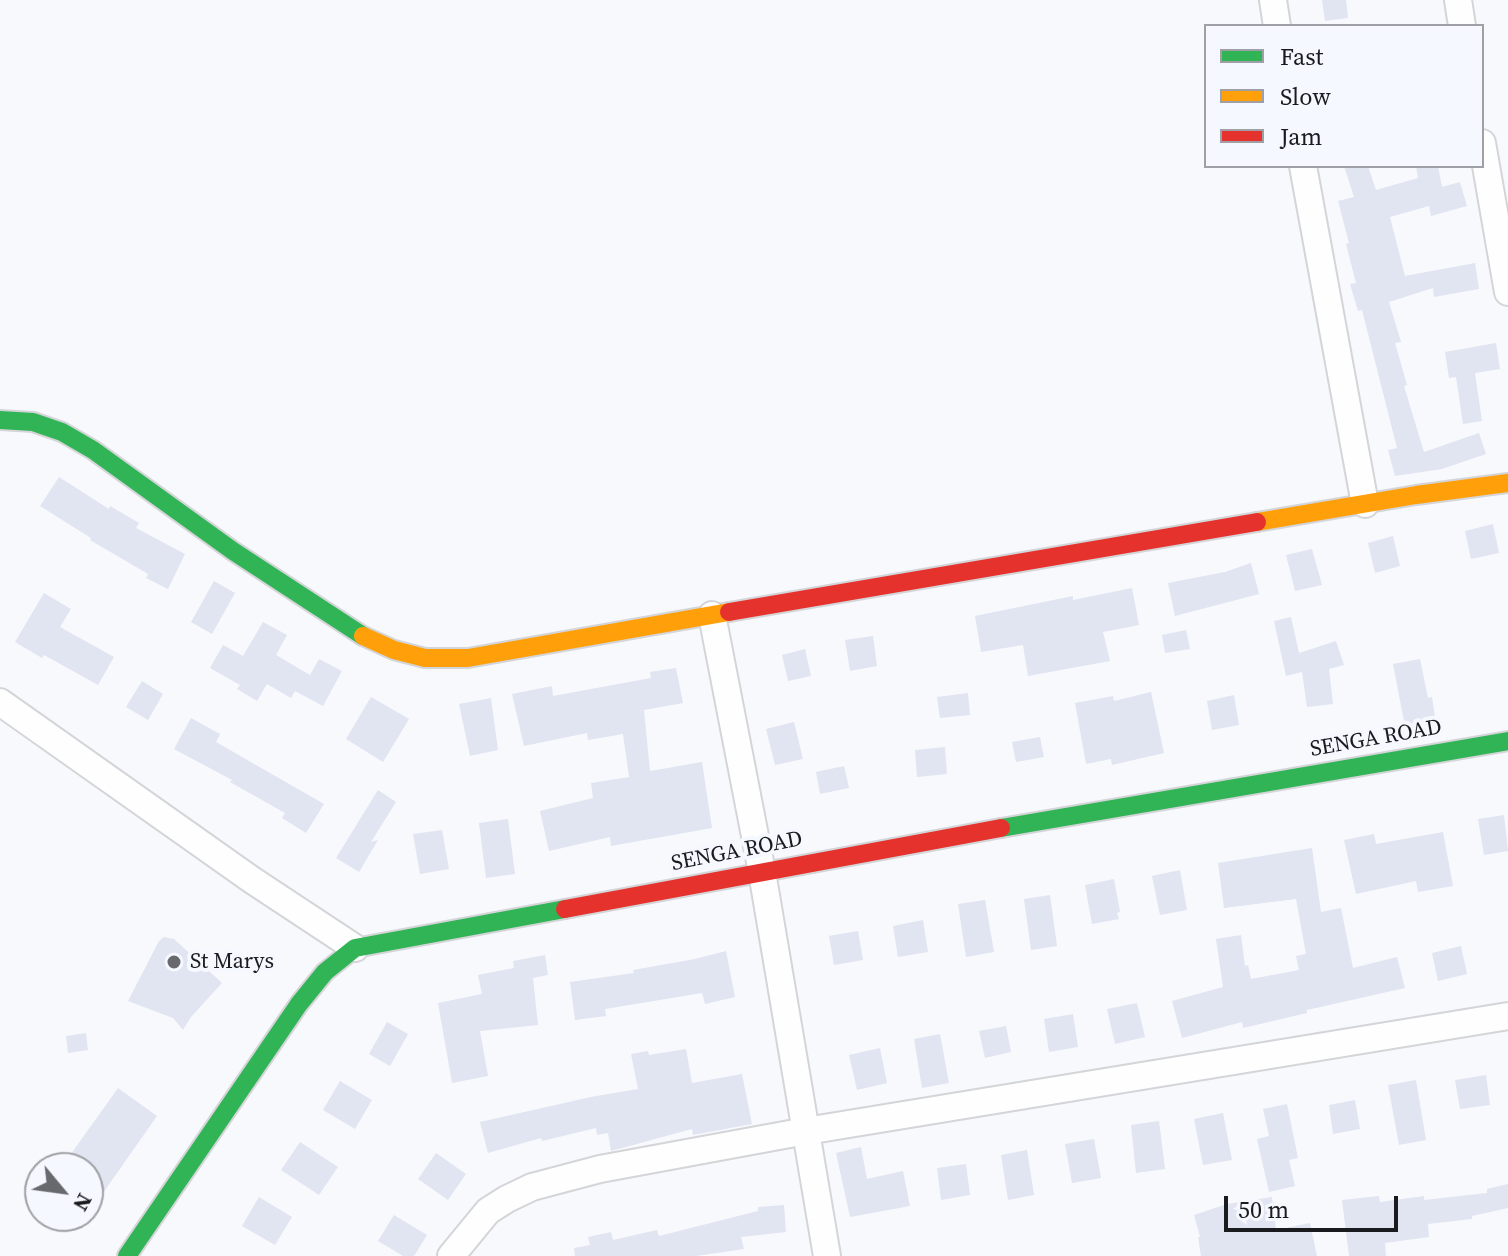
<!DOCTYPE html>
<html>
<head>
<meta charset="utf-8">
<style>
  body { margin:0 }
  #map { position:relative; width:1508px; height:1256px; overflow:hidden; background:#f8f9fd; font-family:"Source Serif 4",serif }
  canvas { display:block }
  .legend { position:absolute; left:1204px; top:24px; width:280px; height:144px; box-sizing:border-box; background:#f6f8ff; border:2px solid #9ea0a5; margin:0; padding:10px 14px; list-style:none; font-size:24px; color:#1a1b1e }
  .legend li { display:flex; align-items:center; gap:16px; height:40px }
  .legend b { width:40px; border:2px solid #9ea0a5 }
  .north { position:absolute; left:24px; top:1152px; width:80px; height:80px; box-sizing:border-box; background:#f6f8ff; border:2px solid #9ea0a5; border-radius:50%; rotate:119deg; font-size:22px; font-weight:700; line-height:32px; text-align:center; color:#1a1b1e }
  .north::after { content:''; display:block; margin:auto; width:28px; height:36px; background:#68696c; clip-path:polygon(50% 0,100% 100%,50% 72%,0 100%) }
  .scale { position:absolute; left:1224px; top:1196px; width:174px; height:36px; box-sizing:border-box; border:4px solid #1a1b1e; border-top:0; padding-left:10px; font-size:24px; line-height:28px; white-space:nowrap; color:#1a1b1e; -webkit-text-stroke:6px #f6f8ff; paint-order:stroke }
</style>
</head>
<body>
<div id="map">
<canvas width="1508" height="1256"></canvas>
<ul class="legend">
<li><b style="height:10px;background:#30b455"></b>Fast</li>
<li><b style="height:10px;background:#ff9f0a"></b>Slow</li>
<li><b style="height:10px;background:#e5322d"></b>Jam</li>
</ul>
<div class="north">N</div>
<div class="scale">50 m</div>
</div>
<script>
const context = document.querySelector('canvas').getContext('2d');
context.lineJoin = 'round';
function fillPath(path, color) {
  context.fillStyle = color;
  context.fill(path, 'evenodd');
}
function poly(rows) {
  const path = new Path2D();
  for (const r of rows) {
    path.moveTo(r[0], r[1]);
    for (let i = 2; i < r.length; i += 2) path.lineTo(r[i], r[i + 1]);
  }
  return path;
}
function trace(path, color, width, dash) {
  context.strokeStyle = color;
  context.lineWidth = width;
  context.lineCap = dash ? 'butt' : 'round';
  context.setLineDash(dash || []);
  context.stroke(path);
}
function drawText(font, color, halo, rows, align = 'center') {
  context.font = font + ' "Source Serif 4",serif';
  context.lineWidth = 8;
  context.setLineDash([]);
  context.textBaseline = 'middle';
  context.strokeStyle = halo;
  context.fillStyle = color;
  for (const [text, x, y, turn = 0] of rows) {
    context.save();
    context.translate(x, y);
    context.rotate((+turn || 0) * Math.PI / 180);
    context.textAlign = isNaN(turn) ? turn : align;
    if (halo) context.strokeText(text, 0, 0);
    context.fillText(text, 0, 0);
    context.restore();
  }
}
fillPath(poly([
  [1322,0,1346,0,1348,18,1325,21],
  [1344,166,1368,166,1376,190,1418,178,1416,166,1438,166,1442,187,1460,182,1467,206,1431,216,1429,206,1390,217,1405,276,1475,263,1479,289,1434,297,1433,288,1389,302,1401,342,1395,343,1407,385,1404,386,1424,452,1479,433,1486,454,1442,469,1395,476,1388,450,1397,448,1362,310,1358,311,1350,284,1356,283,1346,244,1349,243,1338,201,1354,197],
  [1496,343,1500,369,1475,373,1482,421,1463,424,1456,377,1449,378,1445,352],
  [59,477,109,509,110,506,139,523,136,528,185,554,168,589,146,578,148,574,90,540,91,538,40,506],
  [1493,524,1499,553,1471,559,1465,531],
  [1393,536,1400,566,1375,573,1368,543],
  [1312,549,1322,585,1295,591,1286,555],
  [1251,563,1259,594,1175,616,1168,583,1225,572],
  [214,581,235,593,212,634,191,622],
  [1132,588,1139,625,1103,632,1110,661,1028,676,1023,645,981,652,975,616,1073,596,1073,600],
  [44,593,71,609,60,627,114,657,98,685,44,655,42,658,15,642],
  [1291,617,1299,653,1336,641,1344,665,1329,669,1333,704,1307,707,1302,672,1286,676,1274,621],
  [263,622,287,635,276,655,310,675,319,659,342,671,323,706,295,691,291,698,267,684,257,701,237,689,240,685,210,668,223,645,243,656],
  [1186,630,1190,649,1165,653,1162,635],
  [873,636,877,666,850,671,845,640],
  [805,649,811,676,788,681,782,655],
  [1420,659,1428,698,1432,697,1437,730,1412,734,1411,731,1406,732,1393,664],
  [676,668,683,703,644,710,650,771,702,762,712,828,611,846,610,837,549,851,540,811,593,798,591,783,629,777,623,734,588,740,587,733,524,746,512,694,552,686,553,696,651,678,650,672],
  [142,681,163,694,148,720,126,707],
  [1151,692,1164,753,1112,765,1111,759,1086,764,1075,703,1113,696,1114,701],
  [968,693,970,715,940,718,937,697],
  [1234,695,1239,725,1212,730,1207,701],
  [371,697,409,719,383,762,346,739],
  [491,698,498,750,470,756,459,704],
  [191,718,220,734,216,742,324,804,306,833,282,818,285,813,230,782,232,780,174,749],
  [794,722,803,759,775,765,766,729],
  [1040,737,1044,757,1016,762,1012,742],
  [945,747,947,774,917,777,915,750],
  [844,766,849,788,820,794,816,772],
  [378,790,396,802,371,842,378,840,359,872,336,858],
  [1504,815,1508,851,1484,855,1478,819],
  [508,819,515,874,486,878,479,823],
  [442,830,449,869,420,874,413,834],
  [1443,832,1453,886,1418,892,1416,881,1356,894,1344,840,1374,834,1376,844],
  [1312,848,1321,912,1341,908,1353,968,1397,957,1405,988,1307,1010,1307,1013,1243,1028,1242,1022,1182,1038,1172,1001,1223,987,1216,939,1241,935,1245,966,1248,965,1251,979,1299,970,1296,956,1306,954,1296,899,1224,908,1218,863],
  [1180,870,1187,910,1160,915,1152,876],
  [1114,879,1120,912,1117,913,1119,919,1092,924,1085,885],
  [1050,895,1057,946,1031,950,1024,899],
  [985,900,994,952,966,957,958,904],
  [923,920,928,952,898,957,893,926],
  [858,931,863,960,834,965,829,936],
  [164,937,174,939,222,983,191,1017,183,1030,173,1018,128,1001,159,941],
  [1461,946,1467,974,1438,981,1432,953],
  [726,951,735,997,705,1004,702,993,605,1009,606,1016,575,1020,570,982,634,973,633,970,695,959],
  [545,955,548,975,533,978,538,1025,480,1031,488,1076,452,1083,438,1003,482,994,478,975,514,968,513,961],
  [1137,1003,1145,1037,1115,1044,1107,1009],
  [1073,1014,1078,1047,1049,1052,1044,1019],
  [387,1022,408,1034,390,1066,369,1054],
  [1006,1026,1011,1052,985,1058,979,1031],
  [86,1033,88,1050,68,1053,66,1036],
  [940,1034,949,1083,922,1088,914,1039],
  [880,1048,887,1083,857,1090,849,1055],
  [686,1049,692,1083,742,1074,752,1124,693,1135,692,1129,611,1151,608,1133,597,1135,596,1128,542,1141,541,1138,488,1153,480,1122,591,1097,638,1089,631,1054,648,1051,649,1055],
  [1486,1075,1490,1105,1460,1109,1455,1080],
  [1416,1080,1426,1140,1399,1145,1388,1085],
  [340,1081,372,1100,355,1129,323,1110],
  [118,1088,157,1116,103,1193,88,1183,88,1168,61,1168],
  [1355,1100,1360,1129,1333,1134,1329,1105],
  [1287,1104,1298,1158,1289,1160,1295,1186,1269,1192,1257,1139,1269,1136,1263,1109],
  [1223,1113,1232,1160,1203,1165,1194,1119],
  [1159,1121,1165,1169,1136,1173,1131,1125],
  [1094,1139,1101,1178,1072,1183,1065,1144],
  [300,1142,338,1167,319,1195,281,1170],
  [861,1147,867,1179,903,1171,910,1206,850,1217,836,1153],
  [1027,1150,1034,1195,1008,1200,1001,1155],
  [436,1153,466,1174,448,1200,418,1179],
  [966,1164,970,1195,941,1200,937,1168],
  [1508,1184,1508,1208,1472,1216,1472,1219,1428,1224,1429,1237,1385,1243,1386,1256,1349,1256,1342,1200,1379,1196,1380,1202,1424,1196,1424,1200,1487,1193,1487,1189],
  [259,1197,292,1217,275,1245,242,1226],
  [1272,1197,1276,1230,1310,1223,1317,1256,1201,1256,1198,1237,1200,1237,1194,1215,1227,1204],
  [784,1205,786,1232,741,1237,744,1249,696,1256,575,1256,574,1248,590,1245,588,1237,611,1232,613,1240,657,1230,659,1236,758,1211,758,1207],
  [394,1215,427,1235,414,1256,403,1256,378,1241]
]), '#e1e4f1');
const street = poly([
  [1273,0,1277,26],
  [1458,0,1462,26],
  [1482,143,1508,292],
  [1303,166,1365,504],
  [712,615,762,872,827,1256],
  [0,702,252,880,355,948],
  [451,1256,488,1211,507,1199,532,1187,600,1169,806,1131,1508,1016]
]);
const fast = poly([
  [0,420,33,422,62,432,93,450,233,551,363,636],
  [1001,828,1508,741],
  [127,1256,299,1004,325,972,355,948,565,909]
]);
const slow = poly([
  [1257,522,1416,495,1508,483],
  [363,636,394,650,425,658,468,658,729,612]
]);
const jam = poly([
  [729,612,1257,522],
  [565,909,1001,828]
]);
trace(street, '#d4d5d8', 30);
trace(fast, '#d4d5d8', 22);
trace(slow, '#d4d5d8', 22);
trace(jam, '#d4d5d8', 22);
trace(street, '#fefeff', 26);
trace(fast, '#30b455', 18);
trace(slow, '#ff9f0a', 18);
trace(jam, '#e5322d', 18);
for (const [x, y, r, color] of [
  [174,962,8,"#68696c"]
]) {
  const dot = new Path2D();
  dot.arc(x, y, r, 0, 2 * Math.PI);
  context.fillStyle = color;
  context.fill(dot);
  trace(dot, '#f6f8ff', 3);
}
drawText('22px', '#1a1b1e', '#f6f8ff', [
  ["SENGA ROAD",1376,739,-10],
  ["SENGA ROAD",737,852,-11]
]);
drawText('22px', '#1a1b1e', '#f6f8ff', [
  ["St Marys",190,962]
], 'left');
</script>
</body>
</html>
